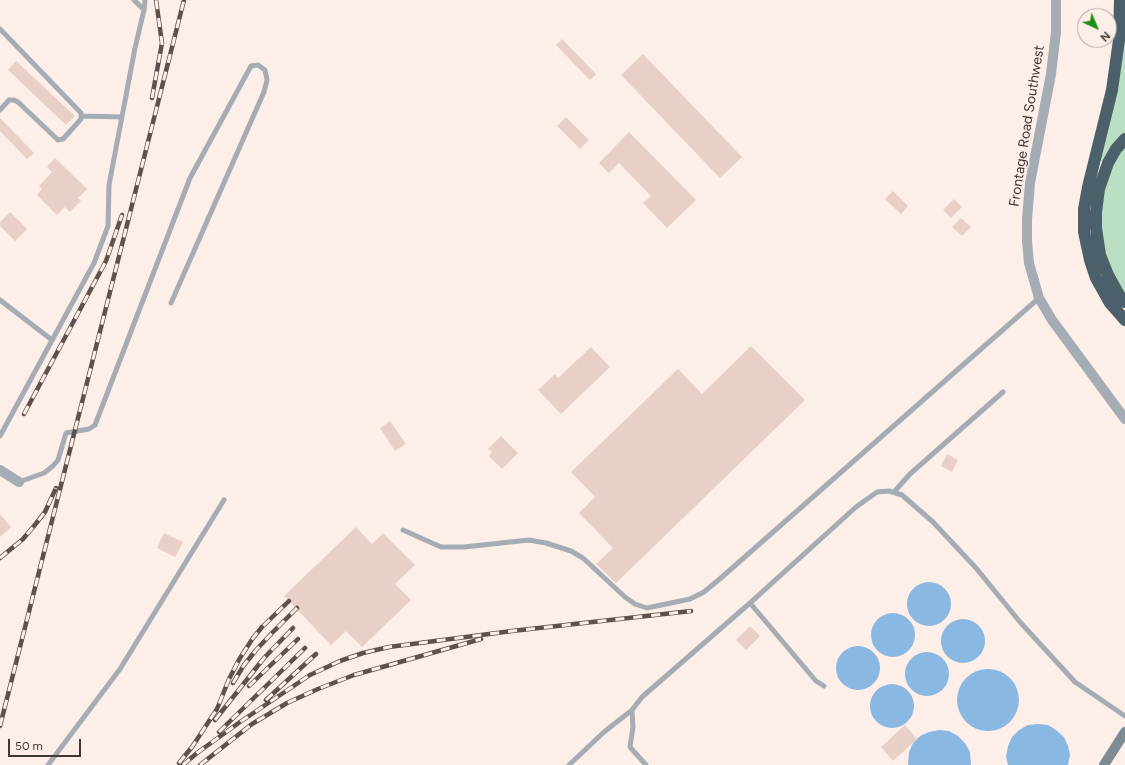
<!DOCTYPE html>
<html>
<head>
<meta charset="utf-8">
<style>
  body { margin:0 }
  #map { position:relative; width:1125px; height:765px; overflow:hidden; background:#fdeee8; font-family:Figtree,sans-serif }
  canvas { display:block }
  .north { position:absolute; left:1077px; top:8px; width:40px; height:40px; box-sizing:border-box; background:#fdeee8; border:1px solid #b1a49f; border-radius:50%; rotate:136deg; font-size:11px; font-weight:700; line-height:16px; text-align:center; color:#403632 }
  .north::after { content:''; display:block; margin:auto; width:14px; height:18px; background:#1a8f18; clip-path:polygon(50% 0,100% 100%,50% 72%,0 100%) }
  .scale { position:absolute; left:8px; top:739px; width:73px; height:18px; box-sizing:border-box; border:2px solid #403632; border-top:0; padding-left:5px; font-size:12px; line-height:14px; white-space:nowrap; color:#403632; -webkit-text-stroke:3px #fdeee8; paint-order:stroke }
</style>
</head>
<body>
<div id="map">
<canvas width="1125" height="765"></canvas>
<div class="north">N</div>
<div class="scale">50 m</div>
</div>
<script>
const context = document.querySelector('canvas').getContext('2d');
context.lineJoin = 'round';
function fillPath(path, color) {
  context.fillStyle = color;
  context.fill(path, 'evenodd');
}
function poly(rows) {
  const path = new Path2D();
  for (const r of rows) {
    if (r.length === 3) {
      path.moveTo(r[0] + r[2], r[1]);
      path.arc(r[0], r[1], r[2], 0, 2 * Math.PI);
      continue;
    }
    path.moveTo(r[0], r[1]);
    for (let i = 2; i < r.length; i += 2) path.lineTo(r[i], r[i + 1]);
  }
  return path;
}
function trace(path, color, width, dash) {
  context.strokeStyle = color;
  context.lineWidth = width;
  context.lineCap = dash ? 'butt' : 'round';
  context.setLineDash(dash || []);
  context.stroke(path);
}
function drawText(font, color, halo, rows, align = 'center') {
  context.font = font + ' Figtree,sans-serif';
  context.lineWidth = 3;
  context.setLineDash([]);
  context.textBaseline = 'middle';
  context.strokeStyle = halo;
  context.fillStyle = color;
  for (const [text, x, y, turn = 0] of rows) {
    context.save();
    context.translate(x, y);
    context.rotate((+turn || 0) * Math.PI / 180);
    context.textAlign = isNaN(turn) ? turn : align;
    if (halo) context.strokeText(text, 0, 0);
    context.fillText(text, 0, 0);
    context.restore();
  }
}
fillPath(poly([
  [1125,0,1125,301,1119,295,1096,228,1108,163,1094,159]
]), '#bbdfc2');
fillPath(poly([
  [929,604,22],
  [893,635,22],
  [963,641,22],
  [858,668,22],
  [927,674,22],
  [988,700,31],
  [892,706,22],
  [1038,724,1048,725,1056,730,1064,737,1068,746,1070,755,1068,765,1008,765,1006,757,1008,746,1012,737,1019,730,1028,725],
  [939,730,949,731,958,736,965,743,970,752,971,765,908,765,909,752,913,743,920,736,929,732]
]), '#89b9e2');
fillPath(poly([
  [562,39,596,74,590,80,556,45],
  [643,54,742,157,720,178,621,75],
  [16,61,75,116,66,125,8,70],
  [566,117,589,140,580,149,557,126],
  [0,118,34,153,27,159,0,131],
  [629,132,696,200,667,228,643,203,651,196,619,163,609,173,599,163],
  [55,158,87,189,78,198,81,201,70,212,65,207,57,215,37,195,42,189,39,186,52,172,47,167],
  [893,191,908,206,901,214,885,199],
  [954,199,962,207,951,218,943,210],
  [10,212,27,229,15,241,0,226,0,222],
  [961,218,971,227,962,236,952,227],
  [751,346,805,400,616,583,596,564,613,548,579,513,595,497,571,472,678,369,702,394],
  [591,347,610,367,561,414,538,390,555,374,558,378],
  [390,421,406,444,395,451,380,428],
  [501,436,518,453,502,469,489,456,492,452,488,449],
  [947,454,958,460,952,472,941,466],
  [0,514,11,527,0,537],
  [356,527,372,544,383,533,415,565,395,584,411,600,362,647,346,631,331,645,284,596],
  [164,533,183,542,175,557,157,548],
  [750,626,760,636,746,650,736,640],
  [905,725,917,739,893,761,881,747]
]), '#e8d0c6');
trace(poly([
  [134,0,144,10],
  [0,29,81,113,81,119,63,139,58,140,18,102,14,100,9,100,0,110],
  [82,116,122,117],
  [0,300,52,340],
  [0,436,94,263,108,226,109,185,135,48,144,10,145,0],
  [19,482,44,473,53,466,58,460,66,433,89,429,95,425,190,178,251,66,258,65,265,70,267,80,264,92,171,303],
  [894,492,910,474,1003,392],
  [403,530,441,547,464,547,529,540,546,543,571,551,583,558,625,597,635,604,647,608,690,599,704,592,722,577,1039,298],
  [750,603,816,681,824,686],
  [48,765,120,669,224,500],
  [569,765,604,732,632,710],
  [646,765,630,747,633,727,632,710,642,697,750,603,856,507,877,492,889,491,902,495,933,522,976,568,1020,622,1075,682,1125,716]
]), '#a3adb3', 5);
trace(poly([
  [1056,0,1056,32,1051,74,1030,183,1027,219,1027,241,1029,263,1039,298,1052,320,1125,419],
  [0,470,19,482]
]), '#a3adb3', 10);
trace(poly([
  [1104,765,1125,732]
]), '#7d8c94', 10);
trace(poly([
  [1120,0,1119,40,1112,90,1088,187,1084,209,1084,232,1090,260,1096,278,1110,303,1125,320],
  [1125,139,1116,149,1108,163,1099,189,1096,212,1096,228,1100,255,1108,275,1119,295,1125,302]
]), '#4b606b', 12);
const rail = poly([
  [152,98,162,43,156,0],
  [24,414,106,261,122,215],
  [0,558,23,539,34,526,45,512,56,488],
  [233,683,244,665,257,649,273,632,297,608],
  [249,686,298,639],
  [266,700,316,654],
  [215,720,264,658,293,628],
  [0,726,184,0],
  [219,732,305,648],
  [179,763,192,747,217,709,229,679,240,658,253,638,262,627,289,601],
  [183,765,197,753,240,722,310,675,340,661,363,653,389,647,512,631,691,611],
  [200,765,252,724,287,703,318,689,354,675,481,639]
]);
trace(rail, '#5c514d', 4.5);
trace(rail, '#fdeee8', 3, [9]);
drawText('14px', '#403632', '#fdeee8', [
  ["Frontage Road Southwest",1027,126,-81]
]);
</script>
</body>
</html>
